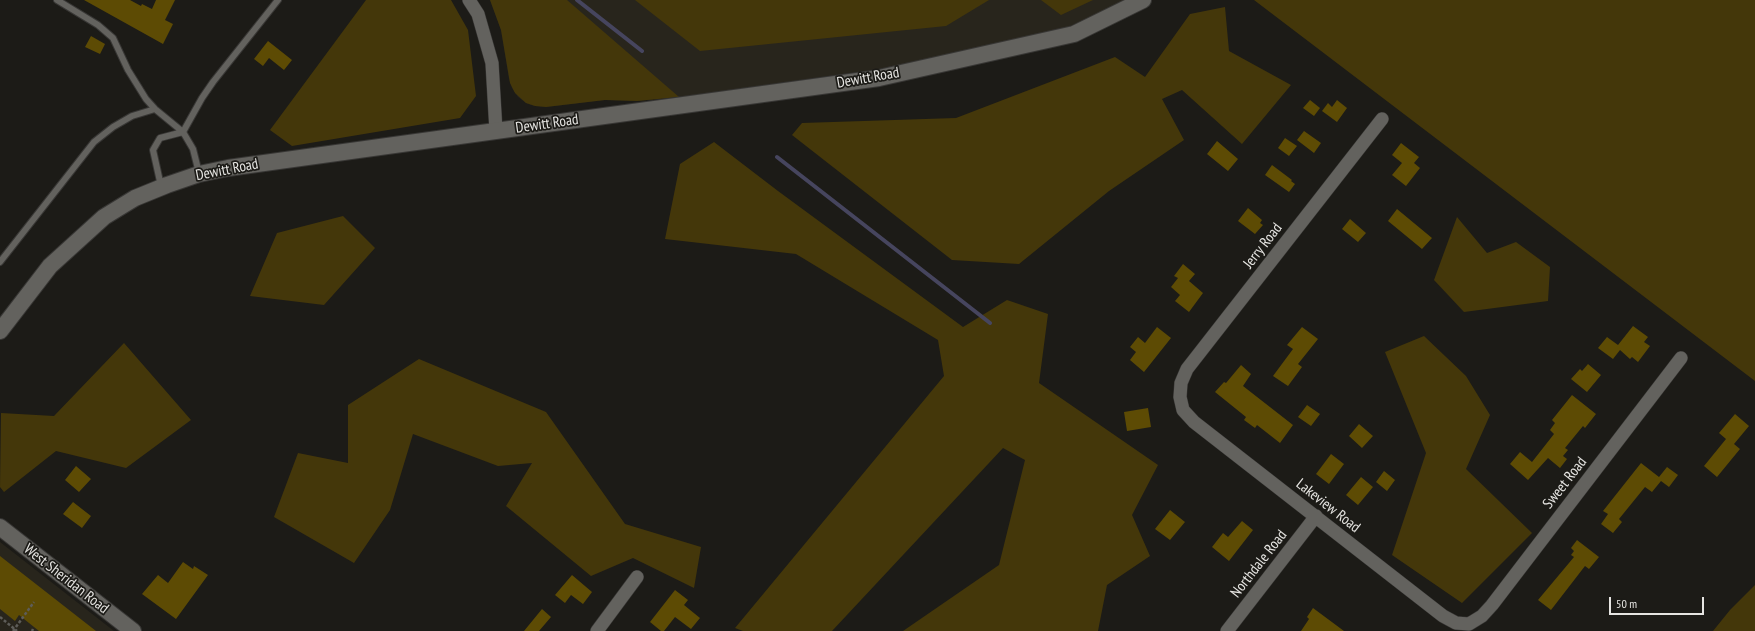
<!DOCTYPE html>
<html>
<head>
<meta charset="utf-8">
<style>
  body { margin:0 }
  #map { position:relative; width:1755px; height:631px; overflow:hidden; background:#1c1b17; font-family:"PT Sans Narrow",sans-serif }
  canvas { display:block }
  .scale { position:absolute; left:1609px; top:597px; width:95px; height:18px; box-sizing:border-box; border:2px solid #e6e5e2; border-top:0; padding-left:5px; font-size:12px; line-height:14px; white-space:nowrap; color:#e6e5e2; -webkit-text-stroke:3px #1c1b17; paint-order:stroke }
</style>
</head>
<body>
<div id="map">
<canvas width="1755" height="631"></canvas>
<div class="scale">50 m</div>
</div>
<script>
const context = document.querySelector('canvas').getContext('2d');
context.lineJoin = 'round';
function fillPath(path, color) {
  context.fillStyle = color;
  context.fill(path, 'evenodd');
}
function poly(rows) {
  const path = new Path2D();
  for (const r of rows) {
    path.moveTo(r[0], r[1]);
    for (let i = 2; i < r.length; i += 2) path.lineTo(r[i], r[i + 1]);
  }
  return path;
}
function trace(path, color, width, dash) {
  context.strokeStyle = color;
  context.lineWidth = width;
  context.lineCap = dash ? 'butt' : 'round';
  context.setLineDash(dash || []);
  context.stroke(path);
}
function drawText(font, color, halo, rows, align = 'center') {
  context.font = font + ' "PT Sans Narrow",sans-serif';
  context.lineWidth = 3.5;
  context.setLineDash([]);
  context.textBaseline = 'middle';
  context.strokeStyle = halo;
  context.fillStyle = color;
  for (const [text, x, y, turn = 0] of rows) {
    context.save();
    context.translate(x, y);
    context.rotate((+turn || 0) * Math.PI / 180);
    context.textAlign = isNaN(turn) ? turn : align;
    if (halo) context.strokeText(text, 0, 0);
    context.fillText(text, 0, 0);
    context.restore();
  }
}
fillPath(poly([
  [490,0,1132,0,1092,18,1056,31,935,61,679,97,637,101,605,100,546,107,535,106,526,103,518,97,512,88,509,79,501,30],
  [0,542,114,631,0,631]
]), '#28251c');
fillPath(poly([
  [366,0,451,0,468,30,476,96,460,118,292,146,270,130],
  [490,0,567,0,679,97,637,101,605,100,546,107,535,106,526,103,515,93,510,83,501,30],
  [635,0,989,0,946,26,700,51],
  [1041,0,1093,0,1061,15],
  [1254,0,1755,0,1755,381],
  [1225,7,1229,51,1291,85,1242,144,1182,90,1162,99,1184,140,1109,191,1019,264,952,260,792,135,802,123,956,118,1115,57,1145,77,1190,14],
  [714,142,778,191,963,327,1007,300,1048,314,1039,383,1158,465,1132,515,1150,556,1107,585,1098,631,903,631,999,565,1025,460,1003,448,832,631,743,631,735,628,944,376,938,340,796,254,665,239,680,164],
  [343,216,375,248,324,305,250,296,277,233],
  [1457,217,1487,253,1516,242,1550,267,1548,301,1464,312,1434,280],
  [1424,336,1466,376,1490,415,1466,469,1532,533,1462,603,1392,555,1426,453,1385,352],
  [124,343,191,420,126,468,56,451,4,492,0,487,1,413,54,416],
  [419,359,546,412,625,524,701,547,694,588,633,558,591,576,506,506,532,463,498,466,413,434,390,510,354,563,274,517,298,453,348,463,348,405],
  [1755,585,1755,631,1713,631,1730,610]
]), '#44370a');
trace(poly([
  [577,0,642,51],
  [777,157,990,323]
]), '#46455e', 4);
fillPath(poly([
  [84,0,130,0,141,6,142,4,152,9,156,0,175,0,165,20,173,24,163,44],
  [91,36,105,44,100,54,85,47],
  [268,41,292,60,284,70,269,58,263,66,254,59],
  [1310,100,1320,108,1314,116,1303,108],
  [1337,100,1347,108,1337,122,1322,111,1328,103,1332,107],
  [1304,131,1321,143,1314,153,1297,140],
  [1285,138,1297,146,1289,156,1278,148],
  [1217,141,1238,159,1228,171,1207,154],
  [1401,143,1419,157,1414,163,1420,168,1406,186,1392,175,1402,163,1392,155],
  [1272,165,1292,180,1291,181,1295,184,1289,192,1265,175],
  [1248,208,1262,220,1260,223,1263,225,1255,234,1238,221],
  [1397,209,1432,238,1422,249,1388,221],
  [1350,219,1366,233,1358,242,1342,229],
  [1183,264,1195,274,1189,281,1203,293,1189,312,1175,301,1180,295,1171,287,1178,278,1174,276],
  [1633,326,1648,337,1644,342,1650,346,1638,362,1632,357,1630,359,1620,350,1613,359,1598,348,1607,337,1618,345],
  [1157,327,1171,338,1144,372,1130,360,1136,352,1130,347,1138,337,1145,343],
  [1302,327,1318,339,1298,364,1302,367,1288,386,1273,376,1293,349,1287,345],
  [1588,364,1601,375,1587,392,1571,379,1580,369,1582,371],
  [1241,365,1251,374,1243,386,1293,425,1280,443,1257,425,1255,428,1244,420,1246,417,1215,392,1224,382,1226,383],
  [1572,395,1596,414,1585,428,1583,426,1565,448,1568,450,1563,456,1567,459,1560,468,1548,458,1528,480,1510,464,1520,452,1532,462,1554,434,1550,430,1555,423,1552,420],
  [1307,405,1320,414,1311,426,1298,417],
  [1148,408,1151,427,1127,431,1124,412],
  [1735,414,1749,426,1734,444,1740,449,1717,477,1704,466,1726,439,1719,433],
  [1359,424,1373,436,1362,448,1349,436],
  [1331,454,1344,464,1329,484,1316,474],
  [1641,463,1659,477,1667,467,1678,475,1669,487,1661,481,1652,492,1645,487,1619,519,1622,522,1613,533,1601,524,1608,514,1603,511],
  [76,466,91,479,79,492,65,480],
  [1384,471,1395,480,1387,491,1376,482],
  [1361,477,1373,487,1358,505,1346,495],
  [73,502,91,516,82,528,63,514],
  [1170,510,1185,522,1170,540,1155,529],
  [1242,521,1253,530,1229,561,1212,547,1223,533,1228,537],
  [1577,540,1599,557,1589,569,1585,566,1551,610,1538,600,1574,557,1571,555,1574,551,1571,548],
  [0,556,41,588,96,631,39,631,19,615,15,621,0,609],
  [183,562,193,569,194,566,208,575,176,619,142,594,158,575,168,583],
  [572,575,592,592,583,604,571,595,565,603,555,595],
  [675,590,688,600,684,605,700,618,691,629,675,617,664,631,661,631,650,622],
  [1313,608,1344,631,1301,631,1309,619,1307,617],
  [542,609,551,617,539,631,524,631]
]), '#5d4b04');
const service = poly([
  [57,0,98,25,113,38,128,70,146,99,155,109,183,132,202,98,213,82,278,0],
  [161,186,153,150,160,138,183,132,193,149,199,173],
  [0,262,94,142,113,127,132,116,155,109]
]);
const minor = poly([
  [469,0,478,14,492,63,496,131],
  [1382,119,1187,369,1181,383,1180,397,1183,410,1194,422,1443,616,1456,623,1469,624,1482,616,1492,605,1681,358],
  [597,631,637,577],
  [1227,631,1316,516]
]);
const tertiary = poly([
  [0,331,50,266,104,217,135,198,167,185,199,174,228,168,879,78,1074,34,1143,0],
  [0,527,133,631]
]);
trace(service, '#383735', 8);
trace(minor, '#383735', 14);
trace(tertiary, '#383735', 18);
trace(poly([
  [0,617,17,631],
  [13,631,34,602],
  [32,631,33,629]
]), '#5e5d59', 2.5, [3, 2]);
trace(service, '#63625e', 6);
trace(minor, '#63625e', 13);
trace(tertiary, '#63625e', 16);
drawText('15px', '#e6e5e2', '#1c1b17', [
  ["Dewitt Road",868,78,-10],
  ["Dewitt Road",547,124,-8],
  ["Dewitt Road",227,170,-11],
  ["Jerry Road",1263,246,-52],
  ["Sweet Road",1565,483,-52],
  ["Lakeview Road",1328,506,38],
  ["Northdale Road",1259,564,-52],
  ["West Sheridan Road",66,579,38]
]);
</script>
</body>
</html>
